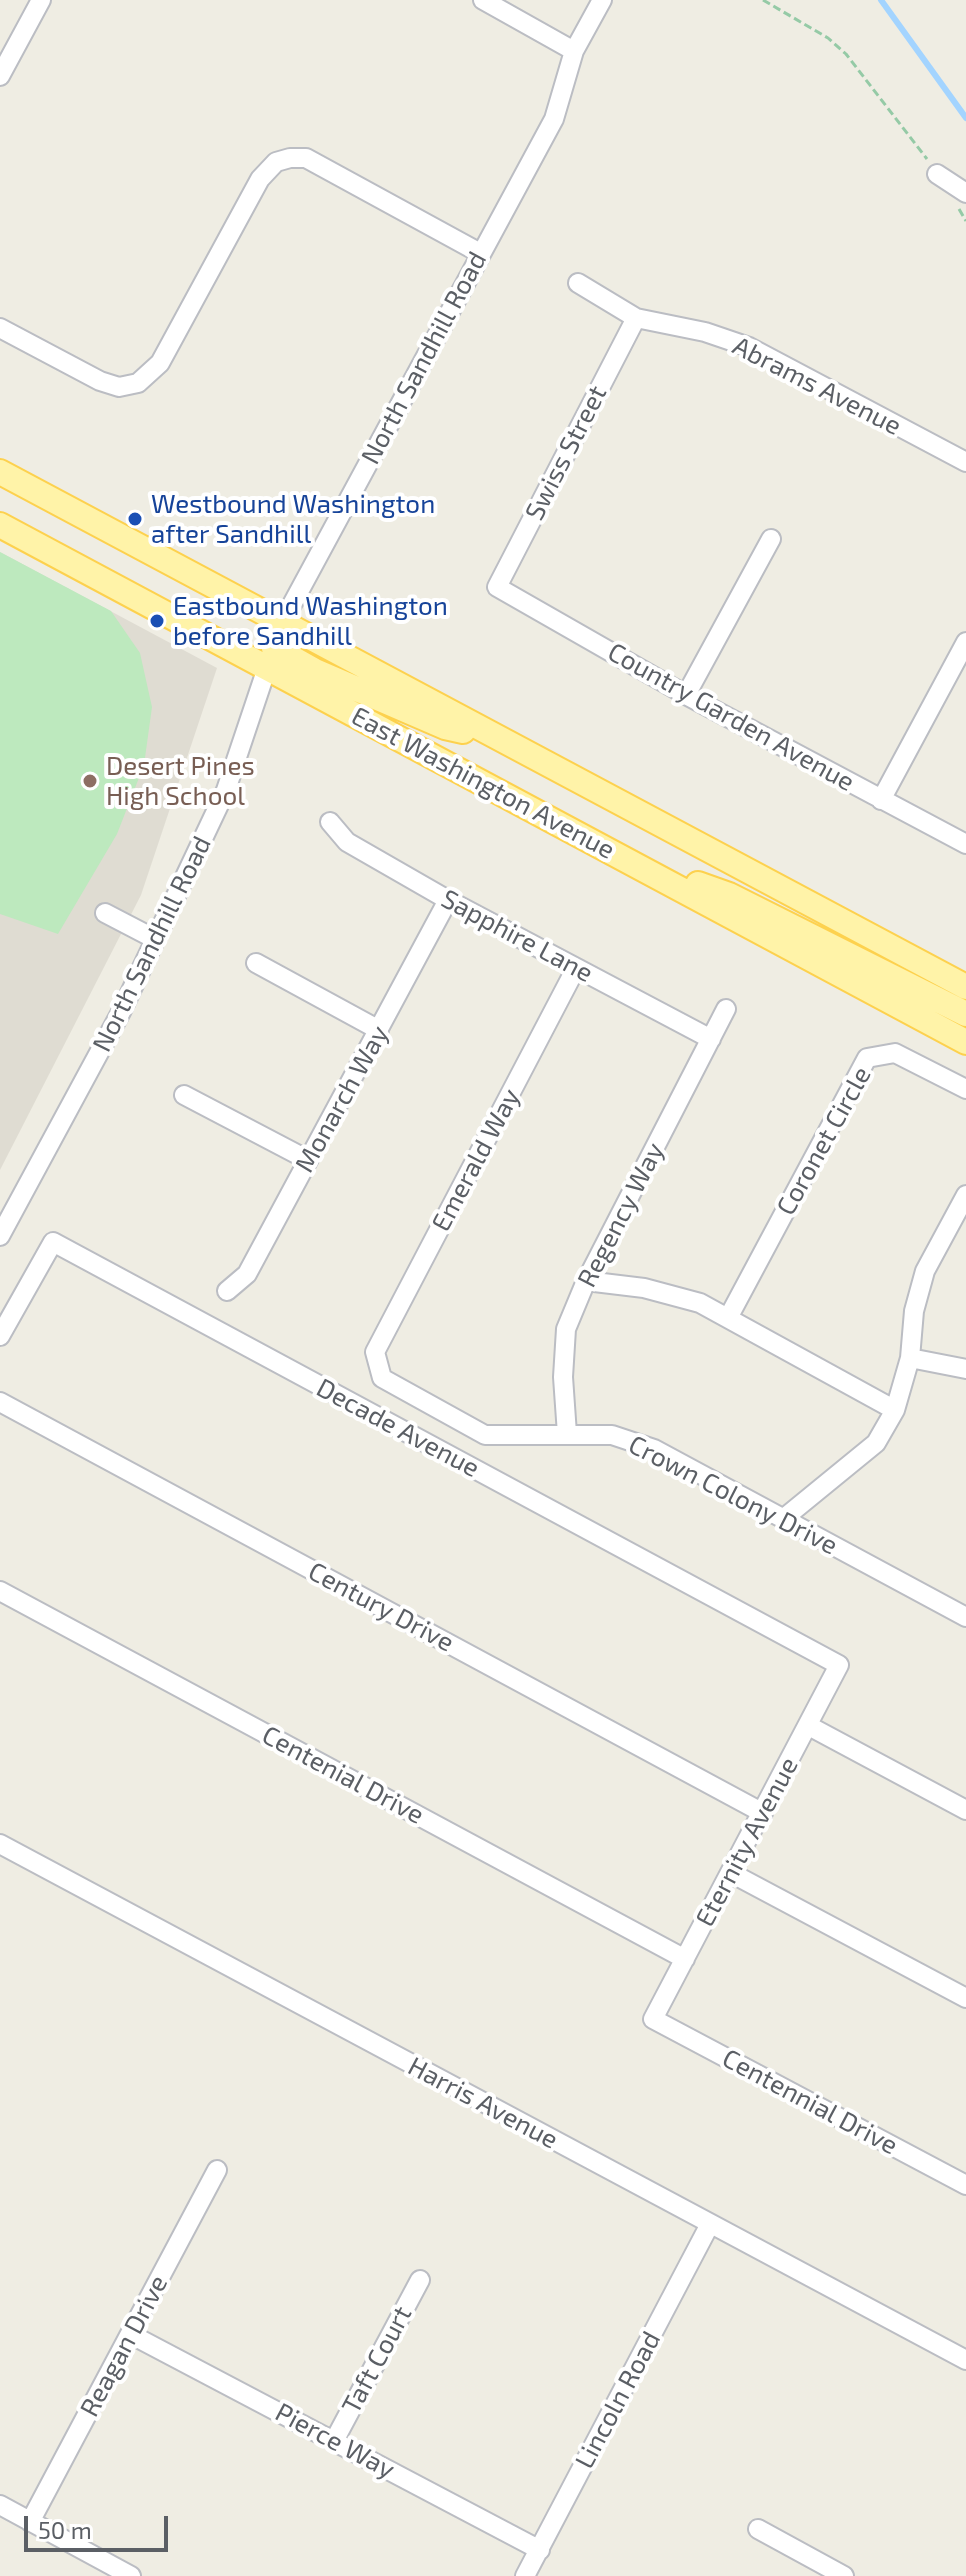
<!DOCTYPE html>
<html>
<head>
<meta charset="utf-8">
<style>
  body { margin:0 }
  #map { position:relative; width:966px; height:2576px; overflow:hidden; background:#efede3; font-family:"Exo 2",sans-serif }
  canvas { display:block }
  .scale { position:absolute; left:24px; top:2516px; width:144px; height:36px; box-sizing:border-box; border:4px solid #5b5f65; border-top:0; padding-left:10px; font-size:24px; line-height:28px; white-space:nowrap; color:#5b5f65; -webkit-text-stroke:6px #fff; paint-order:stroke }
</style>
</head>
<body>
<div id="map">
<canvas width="966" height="2576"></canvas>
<div class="scale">50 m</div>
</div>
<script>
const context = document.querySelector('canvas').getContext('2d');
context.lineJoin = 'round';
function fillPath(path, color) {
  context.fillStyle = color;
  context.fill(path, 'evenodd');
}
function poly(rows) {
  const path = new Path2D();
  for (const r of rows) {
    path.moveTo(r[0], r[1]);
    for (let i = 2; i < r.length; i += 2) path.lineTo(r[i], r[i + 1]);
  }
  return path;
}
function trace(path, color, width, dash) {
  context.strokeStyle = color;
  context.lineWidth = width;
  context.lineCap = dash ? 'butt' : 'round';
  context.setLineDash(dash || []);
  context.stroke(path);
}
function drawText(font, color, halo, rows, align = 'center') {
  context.font = font + ' "Exo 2",sans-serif';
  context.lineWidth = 8;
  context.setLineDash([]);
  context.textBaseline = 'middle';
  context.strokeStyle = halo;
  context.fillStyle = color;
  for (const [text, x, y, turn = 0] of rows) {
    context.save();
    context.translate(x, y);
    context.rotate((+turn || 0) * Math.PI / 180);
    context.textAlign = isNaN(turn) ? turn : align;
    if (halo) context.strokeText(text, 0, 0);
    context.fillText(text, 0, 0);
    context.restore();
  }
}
fillPath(poly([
  [0,552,217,668,141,895,0,1170]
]), '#dfdcd2');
fillPath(poly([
  [0,552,111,611,140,653,152,707,144,765,117,834,58,934,0,914]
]), '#bde9be');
trace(poly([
  [881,0,966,118]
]), '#a3d4ff', 6);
const minor = poly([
  [483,0,574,51],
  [0,76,41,0],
  [937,174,966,193],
  [578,283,636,318,705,332,749,347,966,462],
  [636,318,497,587,686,695,966,844],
  [0,328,100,381,119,387,138,383,160,363,260,179,276,162,290,158,306,158,480,253],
  [686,695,771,539],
  [881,800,966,642],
  [330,822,347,842,448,900,711,1039],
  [105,913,153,938],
  [256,963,379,1030],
  [576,968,375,1352,382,1378,485,1435,612,1435,654,1449,966,1617],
  [184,1095,308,1160],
  [0,1236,121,1012,226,790,282,623,554,119,574,51,602,0],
  [586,1281,644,1288,700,1303,895,1410],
  [227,1291,247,1274,448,900],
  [728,1318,867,1058,895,1053,966,1089],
  [0,1336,53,1242,839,1665,653,2019,966,2185],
  [910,1358,966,1369],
  [0,1402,763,1813],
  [567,1434,563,1377,566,1329,586,1281,726,1009],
  [783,1519,876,1443,895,1410,910,1358,914,1311,925,1271,966,1195],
  [0,1591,685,1959],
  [809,1726,966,1810],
  [0,1844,966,2360],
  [731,1873,966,1998],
  [130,2334,540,2550],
  [334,2441,420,2280],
  [0,2505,131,2576],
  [30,2522,217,2170],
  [758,2529,844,2576],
  [525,2576,710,2224]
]);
const major = poly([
  [0,472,966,987],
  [0,525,966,1042],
  [274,648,315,671,445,727,463,731],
  [698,884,729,895,966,1014]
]);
trace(minor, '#bbbdc3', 22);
trace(major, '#fdd14e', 28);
trace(poly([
  [763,0,828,38,846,54,927,159],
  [959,209,966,221]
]), '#95caa6', 3, [8, 4]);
trace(minor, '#fff', 18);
trace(major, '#fff3a8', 24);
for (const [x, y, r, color] of [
  [135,519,8,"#1a4fb4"],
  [157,621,8,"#1a4fb4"],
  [90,781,8,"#8d6e63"]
]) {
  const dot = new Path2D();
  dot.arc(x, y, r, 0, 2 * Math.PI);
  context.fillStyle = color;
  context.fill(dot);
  trace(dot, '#fff', 3);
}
drawText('26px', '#5b5f65', '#fff', [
  ["North Sandhill Road",424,358,-62],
  ["Abrams Avenue",817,386,27],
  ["Swiss Street",566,453,-63],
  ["Country Garden Avenue",731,717,29],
  ["East Washington Avenue",483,783,28],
  ["Sapphire Lane",517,936,28],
  ["North Sandhill Road",152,944,-64],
  ["Monarch Way",342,1099,-61],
  ["Coronet Circle",824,1141,-61],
  ["Emerald Way",476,1160,-62],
  ["Regency Way",621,1215,-63],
  ["Decade Avenue",398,1428,28],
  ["Crown Colony Drive",733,1495,27],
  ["Century Drive",381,1607,28],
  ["Centenial Drive",343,1775,28],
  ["Eternity Avenue",747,1842,-62],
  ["Centennial Drive",810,2102,28],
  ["Harris Avenue",483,2103,28],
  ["Reagan Drive",124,2346,-62],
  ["Taft Court",377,2360,-62],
  ["Lincoln Road",618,2400,-62],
  ["Pierce Way",335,2441,28]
]);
drawText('26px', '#164399', '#fff', [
  ["Westbound Washington",151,504],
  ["after Sandhill",151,534],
  ["Eastbound Washington",173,606],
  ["before Sandhill",173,636]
], 'left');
drawText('26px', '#785e54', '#fff', [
  ["Desert Pines",106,766],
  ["High School",106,796]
], 'left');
</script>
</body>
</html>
